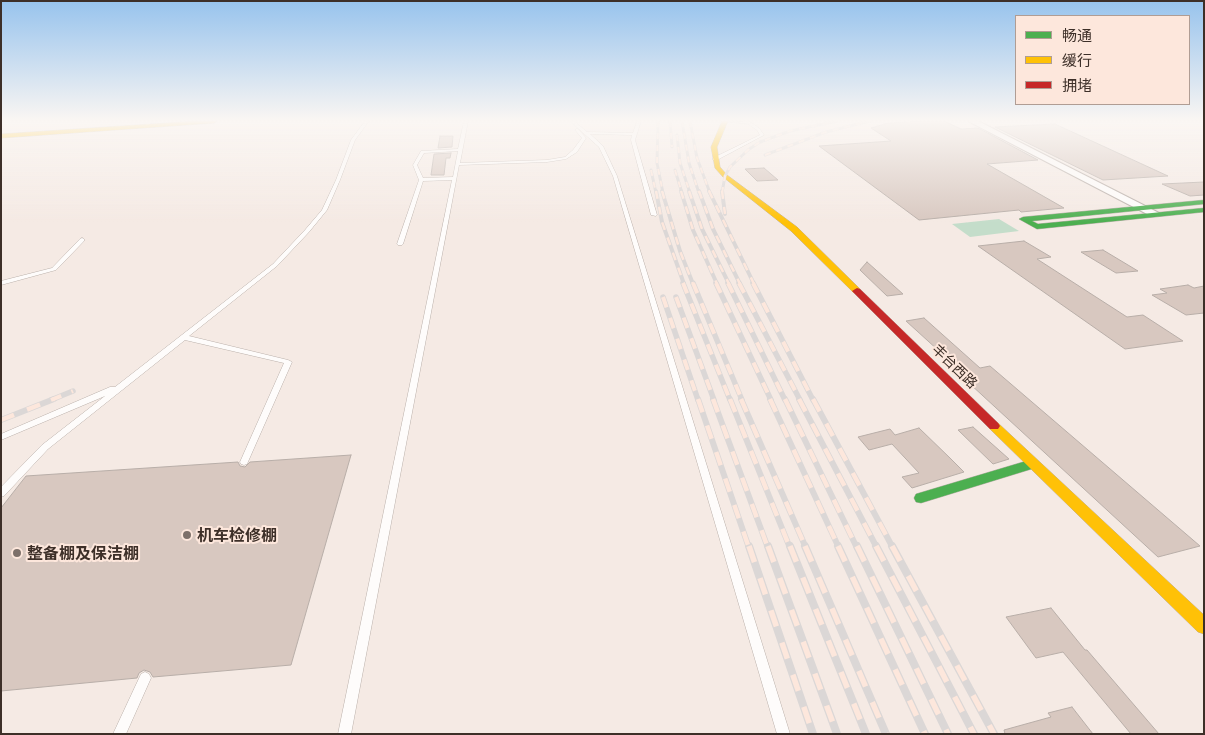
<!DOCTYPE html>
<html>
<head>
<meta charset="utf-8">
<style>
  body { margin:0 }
  #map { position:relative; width:1205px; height:735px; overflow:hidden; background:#f5eae4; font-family:Georgia,"Noto Sans SC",serif }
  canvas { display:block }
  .frame { position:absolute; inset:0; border:2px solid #3d2f28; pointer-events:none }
  .legend { position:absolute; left:1015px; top:15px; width:175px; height:90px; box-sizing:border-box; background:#fde7dc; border:1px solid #b09d94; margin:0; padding:6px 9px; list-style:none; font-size:15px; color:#3d2f28 }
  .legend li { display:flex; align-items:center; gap:10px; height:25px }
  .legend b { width:25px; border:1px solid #b09d94 }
</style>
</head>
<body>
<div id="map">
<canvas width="1205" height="735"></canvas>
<div class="frame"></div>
<ul class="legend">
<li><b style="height:6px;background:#4caf50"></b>畅通</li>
<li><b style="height:6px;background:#ffc107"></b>缓行</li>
<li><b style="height:6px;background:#c62828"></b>拥堵</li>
</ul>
</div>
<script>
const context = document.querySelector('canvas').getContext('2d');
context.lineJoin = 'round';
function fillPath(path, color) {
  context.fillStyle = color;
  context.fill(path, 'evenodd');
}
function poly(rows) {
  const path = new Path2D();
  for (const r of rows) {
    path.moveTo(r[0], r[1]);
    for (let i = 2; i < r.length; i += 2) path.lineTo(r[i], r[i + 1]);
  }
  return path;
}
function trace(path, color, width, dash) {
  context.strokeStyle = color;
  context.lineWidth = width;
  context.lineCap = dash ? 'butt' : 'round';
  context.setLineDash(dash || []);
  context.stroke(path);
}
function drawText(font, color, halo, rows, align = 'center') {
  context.font = font + ' Georgia,"Noto Sans SC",serif';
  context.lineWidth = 4;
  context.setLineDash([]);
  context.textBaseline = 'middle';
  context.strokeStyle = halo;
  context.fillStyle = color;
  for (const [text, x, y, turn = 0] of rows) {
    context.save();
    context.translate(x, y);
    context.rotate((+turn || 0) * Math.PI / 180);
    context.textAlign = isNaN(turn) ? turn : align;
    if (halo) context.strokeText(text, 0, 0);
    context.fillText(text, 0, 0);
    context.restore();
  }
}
fillPath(poly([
  [999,219,1019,231,970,237,952,224]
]), '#c4ddca');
const building = poly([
  [923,121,944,121,961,129,978,128,1038,160,987,164,1064,208,1021,212,1019,210,919,220,819,146,891,141,871,128,888,123,923,121],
  [1055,124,1168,176,1103,180,995,127,1055,124],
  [440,136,453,136,452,147,438,148,440,136],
  [451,153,450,158,446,158,444,175,431,175,434,154,451,153],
  [764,168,778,180,757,181,745,169,764,168],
  [1204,182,1204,195,1190,196,1162,184,1204,182],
  [1024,241,1051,257,1037,259,1127,317,1143,315,1183,341,1125,349,978,246,1024,241],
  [1103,250,1138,271,1116,273,1081,252,1103,250],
  [867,262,903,294,887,296,860,270,867,262],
  [1188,285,1194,288,1204,286,1204,313,1186,315,1152,295,1167,293,1160,289,1188,285],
  [924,318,980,368,990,366,1200,546,1158,557,957,372,961,371,906,321,924,318],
  [973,427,1009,459,993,464,958,430,973,427],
  [919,428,950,458,964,472,912,488,902,477,919,473,892,444,869,450,858,437,890,429,895,435,919,428],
  [351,455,291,665,153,677,150,672,144,670,139,673,137,678,1,691,1,508,26,476,238,462,240,466,245,467,250,462,351,455],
  [1051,608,1085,650,1087,650,1159,734,1131,734,1063,652,1036,658,1006,617,1051,608],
  [1072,707,1093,734,1005,734,1004,730,1051,717,1048,713,1072,707]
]);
fillPath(building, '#d8c8c0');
trace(building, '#b8aea8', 1);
const lane = poly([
  [365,121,369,121,355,140,340,180,327,210,309,232,277,266,189,336,288,360,292,362,247,464,244,465,241,464,240,462,284,363,185,340,48,449,4,496,1,497,1,487,42,445,105,396,1,440,1,434,110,387,115,387,273,264,305,230,322,210,336,180,351,140,365,121],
  [464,121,468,121,460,163,547,160,565,157,573,150,582,138,576,131,576,129,578,129,586,138,577,152,566,159,547,162,459,165,351,734,338,734,452,180,423,181,403,244,402,245,398,245,397,244,419,180,413,165,421,151,458,149,464,121],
  [458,151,453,177,423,178,417,165,424,153,458,151],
  [570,121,574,121,587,132,633,133,637,121,641,121,635,140,657,215,656,216,651,215,631,140,632,135,590,134,603,146,617,176,790,734,777,734,613,176,599,147,570,121],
  [723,121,750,122,759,128,764,135,717,160,713,160,713,158,760,135,757,130,748,124,723,121],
  [82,238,84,239,84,241,56,270,1,285,1,281,52,268,80,239,82,238],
  [145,672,149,674,151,678,126,734,113,734,141,674,145,672]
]);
const street = poly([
  [968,121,978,121,1159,213,1153,216,1149,215,968,121]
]);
const fast = poly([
  [1204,200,1204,204,1032,221,1038,224,1204,208,1204,212,1037,229,1019,219,1023,217,1204,200],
  [1033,459,1038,461,1040,464,1038,467,921,503,916,502,914,498,916,494,1033,459]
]);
const slow = poly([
  [196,121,217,121,214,123,1,138,1,134,196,121],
  [722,121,728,121,717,147,720,167,727,175,797,227,860,289,860,293,854,293,791,231,723,177,715,168,711,147,722,121],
  [994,422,998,423,1204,615,1204,634,1198,632,990,429,988,426,990,423,994,422]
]);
const jam = poly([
  [857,288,860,289,998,423,1000,426,998,429,990,429,852,291,857,288]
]);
trace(lane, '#bab0aa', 1);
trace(street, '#bab0aa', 2);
trace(fast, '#bab0aa', 1);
trace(slow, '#bab0aa', 1);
trace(jam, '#bab0aa', 1);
fillPath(lane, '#fefcfb');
fillPath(street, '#fefcfb');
fillPath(fast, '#4caf50');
fillPath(slow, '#ffc107');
fillPath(jam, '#c62828');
const railFar4 = poly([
  [658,121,657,163,663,193],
  [670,121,672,147],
  [682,121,689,163,699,193],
  [690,121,697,158,710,193],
  [677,135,680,163,690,193],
  [765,155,826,132,870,121],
  [651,170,656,193],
  [675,170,682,193],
  [722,193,725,176,730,167,748,150,760,142,790,131,837,121]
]);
const railFar3 = poly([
  [656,191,662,222,684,284],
  [662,191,680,251,693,284],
  [681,191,693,230,717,284],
  [689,191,702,229,729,284],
  [699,191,713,229,740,284],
  [709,191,754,284],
  [722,191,725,214]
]);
const railFar2 = poly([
  [683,283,730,400],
  [693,283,742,400],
  [716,283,771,400],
  [728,283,785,400],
  [739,283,800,400],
  [753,283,813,400],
  [663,297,698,400],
  [676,297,714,400],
  [51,400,73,391]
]);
const railFar1 = poly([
  [698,399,749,548],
  [713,399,768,548],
  [730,399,790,548],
  [741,399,806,548],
  [770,399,839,548],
  [785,399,857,548],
  [799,399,877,548],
  [813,399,893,548],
  [1,420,54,399]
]);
const rail = poly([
  [749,546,813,734],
  [768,546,837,734],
  [790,546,866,734],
  [805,546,886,734],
  [838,546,925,734],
  [857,546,948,734],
  [876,546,974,734],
  [892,546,994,734]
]);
trace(railFar4, '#dbd7d6', 3);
trace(railFar3, '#dbd7d6', 4);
trace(railFar2, '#dbd7d6', 5.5);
trace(railFar1, '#dbd7d6', 6);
trace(rail, '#dbd7d6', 8);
trace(railFar4, '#fde7dc', 2, [6]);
trace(railFar3, '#fde7dc', 2.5, [8]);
trace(railFar2, '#fde7dc', 4, [11]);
trace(railFar1, '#fde7dc', 4.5, [14]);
trace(rail, '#fde7dc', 5.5, [17]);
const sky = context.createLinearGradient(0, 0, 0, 223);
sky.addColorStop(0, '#97c3ed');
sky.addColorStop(0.54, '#faf6f3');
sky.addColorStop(1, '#faf6f300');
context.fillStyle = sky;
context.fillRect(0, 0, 1205, 223);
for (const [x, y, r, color] of [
  [187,535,5,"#7d706a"],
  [17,553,5,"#7d706a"]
]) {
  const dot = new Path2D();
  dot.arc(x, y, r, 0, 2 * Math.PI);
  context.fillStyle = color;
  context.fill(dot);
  trace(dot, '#fde7dc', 2);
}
drawText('14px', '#3d2f28', '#fde7dc', [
  ["丰台西路",955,366,44]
]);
drawText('bold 16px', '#3d2f28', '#fde7dc', [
  ["机车检修棚",197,535],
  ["整备棚及保洁棚",27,553]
], 'left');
</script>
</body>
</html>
